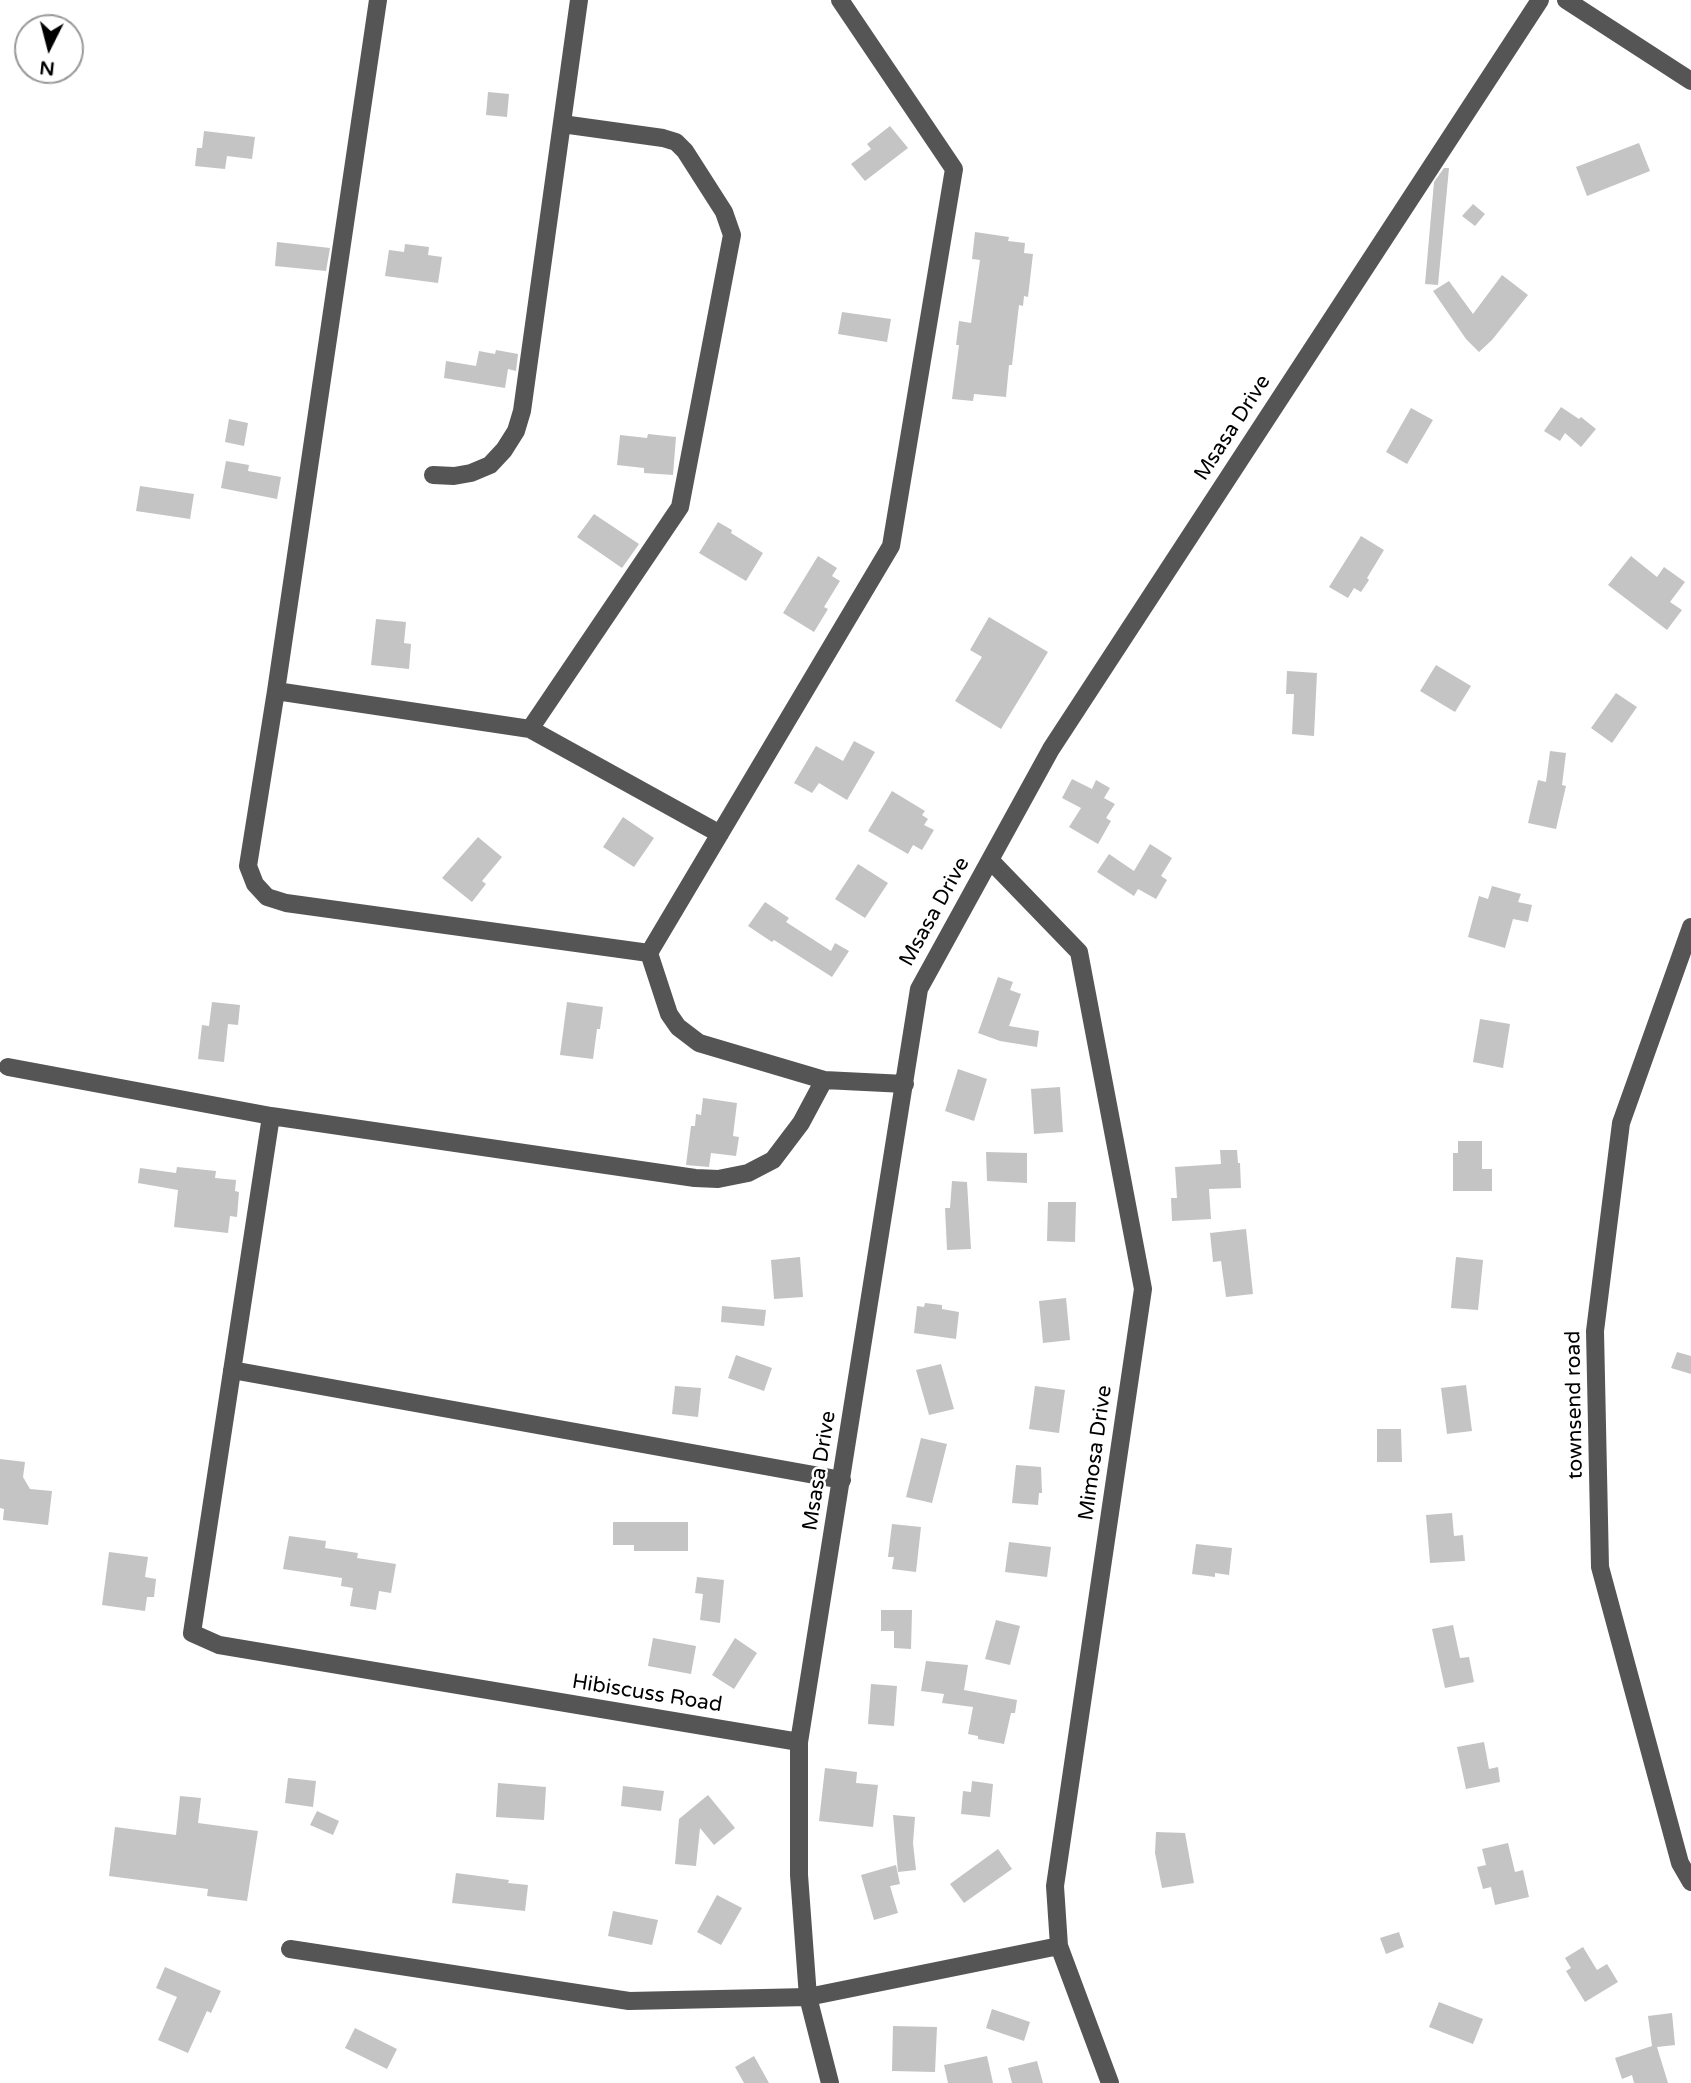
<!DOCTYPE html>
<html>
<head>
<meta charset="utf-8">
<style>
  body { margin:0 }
  #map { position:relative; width:1691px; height:2083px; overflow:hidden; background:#fff; font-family:"Varela Round",sans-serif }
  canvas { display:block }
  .north { position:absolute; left:14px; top:14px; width:70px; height:70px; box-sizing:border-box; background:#fff; border:2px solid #999; border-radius:50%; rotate:186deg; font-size:19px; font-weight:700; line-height:28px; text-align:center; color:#000 }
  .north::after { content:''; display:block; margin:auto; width:24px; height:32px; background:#000; clip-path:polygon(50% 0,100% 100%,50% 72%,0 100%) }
</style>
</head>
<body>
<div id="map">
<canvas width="1691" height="2083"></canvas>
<div class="north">N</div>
</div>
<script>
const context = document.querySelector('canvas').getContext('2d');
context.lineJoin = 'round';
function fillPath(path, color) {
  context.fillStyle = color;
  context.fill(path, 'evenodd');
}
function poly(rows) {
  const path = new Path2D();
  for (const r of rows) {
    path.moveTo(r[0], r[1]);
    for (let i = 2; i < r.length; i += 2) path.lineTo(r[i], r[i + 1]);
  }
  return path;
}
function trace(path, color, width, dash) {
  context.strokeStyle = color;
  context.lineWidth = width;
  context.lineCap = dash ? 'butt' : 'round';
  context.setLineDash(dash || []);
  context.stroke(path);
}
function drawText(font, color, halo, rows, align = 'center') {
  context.font = font + ' "Varela Round",sans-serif';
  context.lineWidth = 5;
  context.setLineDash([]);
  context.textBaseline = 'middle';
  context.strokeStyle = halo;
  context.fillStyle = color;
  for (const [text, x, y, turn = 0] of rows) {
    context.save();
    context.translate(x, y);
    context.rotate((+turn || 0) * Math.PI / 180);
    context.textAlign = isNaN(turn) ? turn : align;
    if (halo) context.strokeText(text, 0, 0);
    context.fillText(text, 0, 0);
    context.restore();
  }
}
fillPath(poly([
  [488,92,509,94,507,117,486,115],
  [890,126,908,148,865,181,851,164,871,149,867,144],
  [204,131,255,137,252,159,227,156,225,169,195,166,197,148,202,148],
  [1639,143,1650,171,1587,196,1576,167],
  [1444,168,1449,168,1438,285,1425,284,1434,182],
  [1473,204,1485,214,1475,226,1462,216],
  [975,232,1009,237,1008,241,1025,243,1024,253,1033,254,1028,297,1024,296,1023,306,1019,305,1012,365,1009,365,1006,397,974,394,973,401,952,399,959,345,956,345,959,321,971,323,980,260,972,259],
  [277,242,330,248,326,271,275,266],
  [405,244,429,247,428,255,442,257,438,283,385,276,389,250,404,252],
  [1502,275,1528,295,1492,340,1479,352,1466,339,1433,291,1449,281,1473,314],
  [842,312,891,319,887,342,838,334],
  [496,350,518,354,516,371,508,369,505,388,444,378,446,361,476,366,479,351,495,354],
  [1561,407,1579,419,1581,417,1596,429,1581,447,1565,433,1560,441,1544,431],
  [1411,408,1433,420,1407,464,1386,452],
  [229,419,248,423,244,446,225,442],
  [648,434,676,437,673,475,644,473,644,468,617,465,620,435,647,438],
  [226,461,249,465,248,471,281,477,277,499,221,488],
  [140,486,194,494,190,519,136,511],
  [594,514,639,544,622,568,577,537],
  [718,522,732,530,731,533,763,553,746,581,699,553],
  [1361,536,1384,550,1367,578,1369,580,1361,592,1354,588,1348,598,1329,587],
  [818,556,837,568,832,576,840,581,824,607,828,609,814,632,783,613],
  [1631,556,1657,577,1664,567,1685,582,1670,602,1682,610,1667,630,1608,585],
  [989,617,1048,652,1001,729,955,701,982,657,970,650],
  [376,619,406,622,404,643,411,644,409,669,371,665],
  [1436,665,1471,686,1455,712,1420,691],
  [1287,671,1317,673,1314,736,1292,734,1294,694,1286,694],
  [1616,693,1637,707,1612,743,1591,728],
  [854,741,875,752,847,800,819,783,812,793,794,783,816,746,843,761],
  [1550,751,1566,753,1562,785,1566,786,1556,829,1528,823,1538,780,1546,782],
  [1072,779,1092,789,1096,780,1110,788,1104,798,1115,804,1106,818,1111,821,1098,844,1069,827,1081,808,1062,798],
  [892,791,925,811,922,815,928,819,924,825,934,830,922,850,913,845,908,854,868,831],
  [623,817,654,838,634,867,603,847],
  [478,837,502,857,482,881,486,884,472,902,442,878],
  [1150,844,1172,858,1161,876,1167,880,1156,899,1138,889,1134,896,1097,872,1109,854,1134,871],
  [858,864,888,883,865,918,835,899],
  [1492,886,1521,894,1518,902,1532,905,1528,922,1513,919,1505,948,1468,937,1479,896,1488,899],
  [765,902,789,918,786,922,831,951,835,943,849,951,832,977,774,940,772,942,748,926],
  [998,977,1013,982,1010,990,1021,994,1009,1026,1039,1031,1037,1047,1000,1041,978,1033],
  [212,1002,240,1005,238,1025,228,1024,224,1062,198,1059,202,1025,209,1026],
  [567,1002,603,1007,600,1029,597,1029,593,1059,560,1055],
  [1480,1019,1510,1024,1503,1068,1473,1062],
  [958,1069,987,1079,974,1121,945,1111],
  [1060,1087,1063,1132,1034,1134,1031,1089],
  [703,1098,737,1103,733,1136,739,1137,736,1156,711,1153,709,1167,686,1165,691,1126,695,1126,696,1114,701,1115],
  [1458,1141,1482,1141,1482,1169,1492,1169,1492,1191,1453,1191,1453,1153,1458,1153],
  [1220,1150,1237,1150,1238,1163,1240,1163,1241,1188,1209,1189,1211,1219,1172,1221,1171,1198,1177,1198,1175,1167,1221,1164],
  [986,1152,1027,1153,1027,1183,987,1181],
  [177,1167,216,1171,215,1178,236,1180,235,1191,239,1192,237,1217,230,1216,228,1233,174,1227,178,1190,138,1183,140,1168,176,1173],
  [952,1181,967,1182,971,1249,947,1250,945,1208,950,1208],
  [1048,1202,1076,1202,1075,1242,1047,1241],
  [1246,1229,1253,1294,1226,1297,1221,1261,1213,1262,1210,1233],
  [800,1257,803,1297,774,1299,771,1260],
  [1456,1257,1483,1260,1478,1310,1451,1308],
  [1066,1298,1070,1340,1043,1343,1039,1301],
  [925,1303,942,1305,942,1309,959,1312,956,1339,914,1333,917,1306,924,1307],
  [722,1306,766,1310,764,1326,721,1322],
  [1677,1352,1691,1356,1691,1374,1671,1368],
  [736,1355,772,1368,764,1391,728,1378],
  [941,1364,954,1409,929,1415,916,1370],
  [1466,1385,1472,1431,1447,1434,1441,1388],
  [675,1386,701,1388,698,1417,672,1414],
  [1035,1386,1065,1390,1059,1433,1029,1429],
  [1377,1429,1401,1429,1402,1462,1377,1462],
  [921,1438,947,1444,932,1503,906,1497],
  [0,1459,25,1462,23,1477,30,1489,52,1491,48,1525,3,1520,4,1509,0,1508],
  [1016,1465,1041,1467,1042,1493,1039,1493,1038,1505,1012,1503],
  [1452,1513,1454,1536,1463,1535,1465,1561,1430,1563,1426,1515],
  [613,1522,688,1522,688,1551,634,1551,634,1545,613,1545],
  [892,1524,921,1527,916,1572,892,1569,894,1557,888,1557],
  [289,1536,326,1541,325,1548,358,1553,357,1558,396,1564,391,1593,379,1591,376,1610,350,1606,353,1588,341,1586,342,1578,283,1569],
  [1009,1542,1051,1547,1047,1577,1005,1572],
  [1196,1544,1232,1548,1229,1575,1215,1573,1215,1577,1192,1574],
  [109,1552,148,1557,145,1577,156,1579,154,1597,147,1597,145,1611,102,1605],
  [697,1577,724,1580,720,1623,700,1620,703,1594,695,1593],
  [881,1610,912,1610,911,1649,894,1648,894,1631,881,1631],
  [996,1620,1020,1626,1010,1665,985,1659],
  [1453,1625,1460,1658,1469,1657,1474,1682,1445,1688,1432,1629],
  [653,1638,696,1646,691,1674,648,1666],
  [735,1638,757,1653,734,1689,712,1675],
  [926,1661,968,1665,964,1690,1017,1700,1015,1713,1011,1713,1004,1744,978,1739,978,1736,968,1734,973,1707,942,1703,944,1694,921,1691],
  [871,1684,897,1686,894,1726,868,1724],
  [1484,1742,1489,1769,1498,1767,1500,1782,1466,1789,1457,1747],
  [825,1768,857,1772,856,1783,878,1785,873,1827,819,1821],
  [288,1778,316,1781,313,1807,285,1803],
  [972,1781,993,1784,990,1817,961,1814,963,1791,971,1792],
  [498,1783,546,1787,544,1820,496,1817],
  [623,1786,664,1791,661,1811,621,1806],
  [708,1795,735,1828,714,1845,700,1828,696,1866,675,1864,679,1819],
  [180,1796,201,1798,198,1823,258,1831,247,1901,207,1896,208,1889,109,1876,115,1827,176,1835],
  [317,1811,339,1821,333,1835,310,1825],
  [893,1815,915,1817,913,1843,916,1870,898,1872],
  [1156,1832,1185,1833,1194,1883,1162,1888,1155,1853],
  [1508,1843,1515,1872,1523,1870,1529,1897,1495,1905,1491,1887,1483,1889,1477,1867,1486,1865,1482,1849],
  [998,1849,1012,1869,964,1903,950,1884],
  [896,1865,900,1884,890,1886,898,1913,874,1920,861,1875],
  [456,1873,509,1880,508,1883,528,1885,525,1911,452,1903],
  [717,1895,742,1908,721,1945,697,1932],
  [613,1911,658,1920,652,1945,608,1936],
  [1399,1932,1404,1947,1386,1954,1380,1938],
  [1583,1947,1597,1970,1607,1964,1618,1982,1585,2002,1566,1971,1571,1968,1565,1958],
  [165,1967,221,1991,211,2013,207,2011,188,2053,158,2040,177,1997,156,1988],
  [1439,2002,1483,2019,1473,2044,1429,2027],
  [992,2009,1030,2022,1024,2041,986,2028],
  [1672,2013,1675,2045,1657,2047,1668,2083,1634,2083,1632,2075,1622,2079,1615,2058,1652,2046,1648,2016],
  [893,2026,937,2027,935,2072,892,2071],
  [355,2028,397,2049,387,2069,345,2048],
  [754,2056,769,2083,744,2083,735,2067],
  [987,2056,993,2083,948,2083,944,2065],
  [1037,2061,1043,2083,1012,2083,1008,2068]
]), '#c4c4c4');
trace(poly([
  [378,0,276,691,248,866,255,884,267,897,286,903,649,953],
  [840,0,954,169,891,546,649,953,669,1014,678,1027,699,1043,824,1080,905,1084],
  [1566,0,1691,81],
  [433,475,454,476,471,473,490,465,504,450,516,431,522,411,579,0],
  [276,691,530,729,720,834],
  [530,729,680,507,732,235,724,212,685,151,676,142,663,138,562,124],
  [990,860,1079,952,1143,1289,1055,1886,1059,1946,1110,2083],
  [1691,927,1621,1123,1595,1331,1600,1567,1680,1863,1691,1882],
  [8,1067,271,1116,695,1178,718,1179,748,1173,773,1160,801,1123,824,1080],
  [271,1116,192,1633,219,1645,799,1742],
  [232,1370,842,1480],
  [290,1949,629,2001,808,1997,1059,1946],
  [830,2083,808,1997,799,1875,799,1742,919,989,1051,749,1540,0]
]), '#555', 18);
drawText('21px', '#000', '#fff', [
  ["Msasa Drive",1233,428,-57],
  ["Msasa Drive",935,912,-61],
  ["townsend road",1575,1405,-91],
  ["Mimosa Drive",1096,1453,-82],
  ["Msasa Drive",820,1471,-81],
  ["Hibiscuss Road",647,1694,9]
]);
</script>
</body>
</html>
